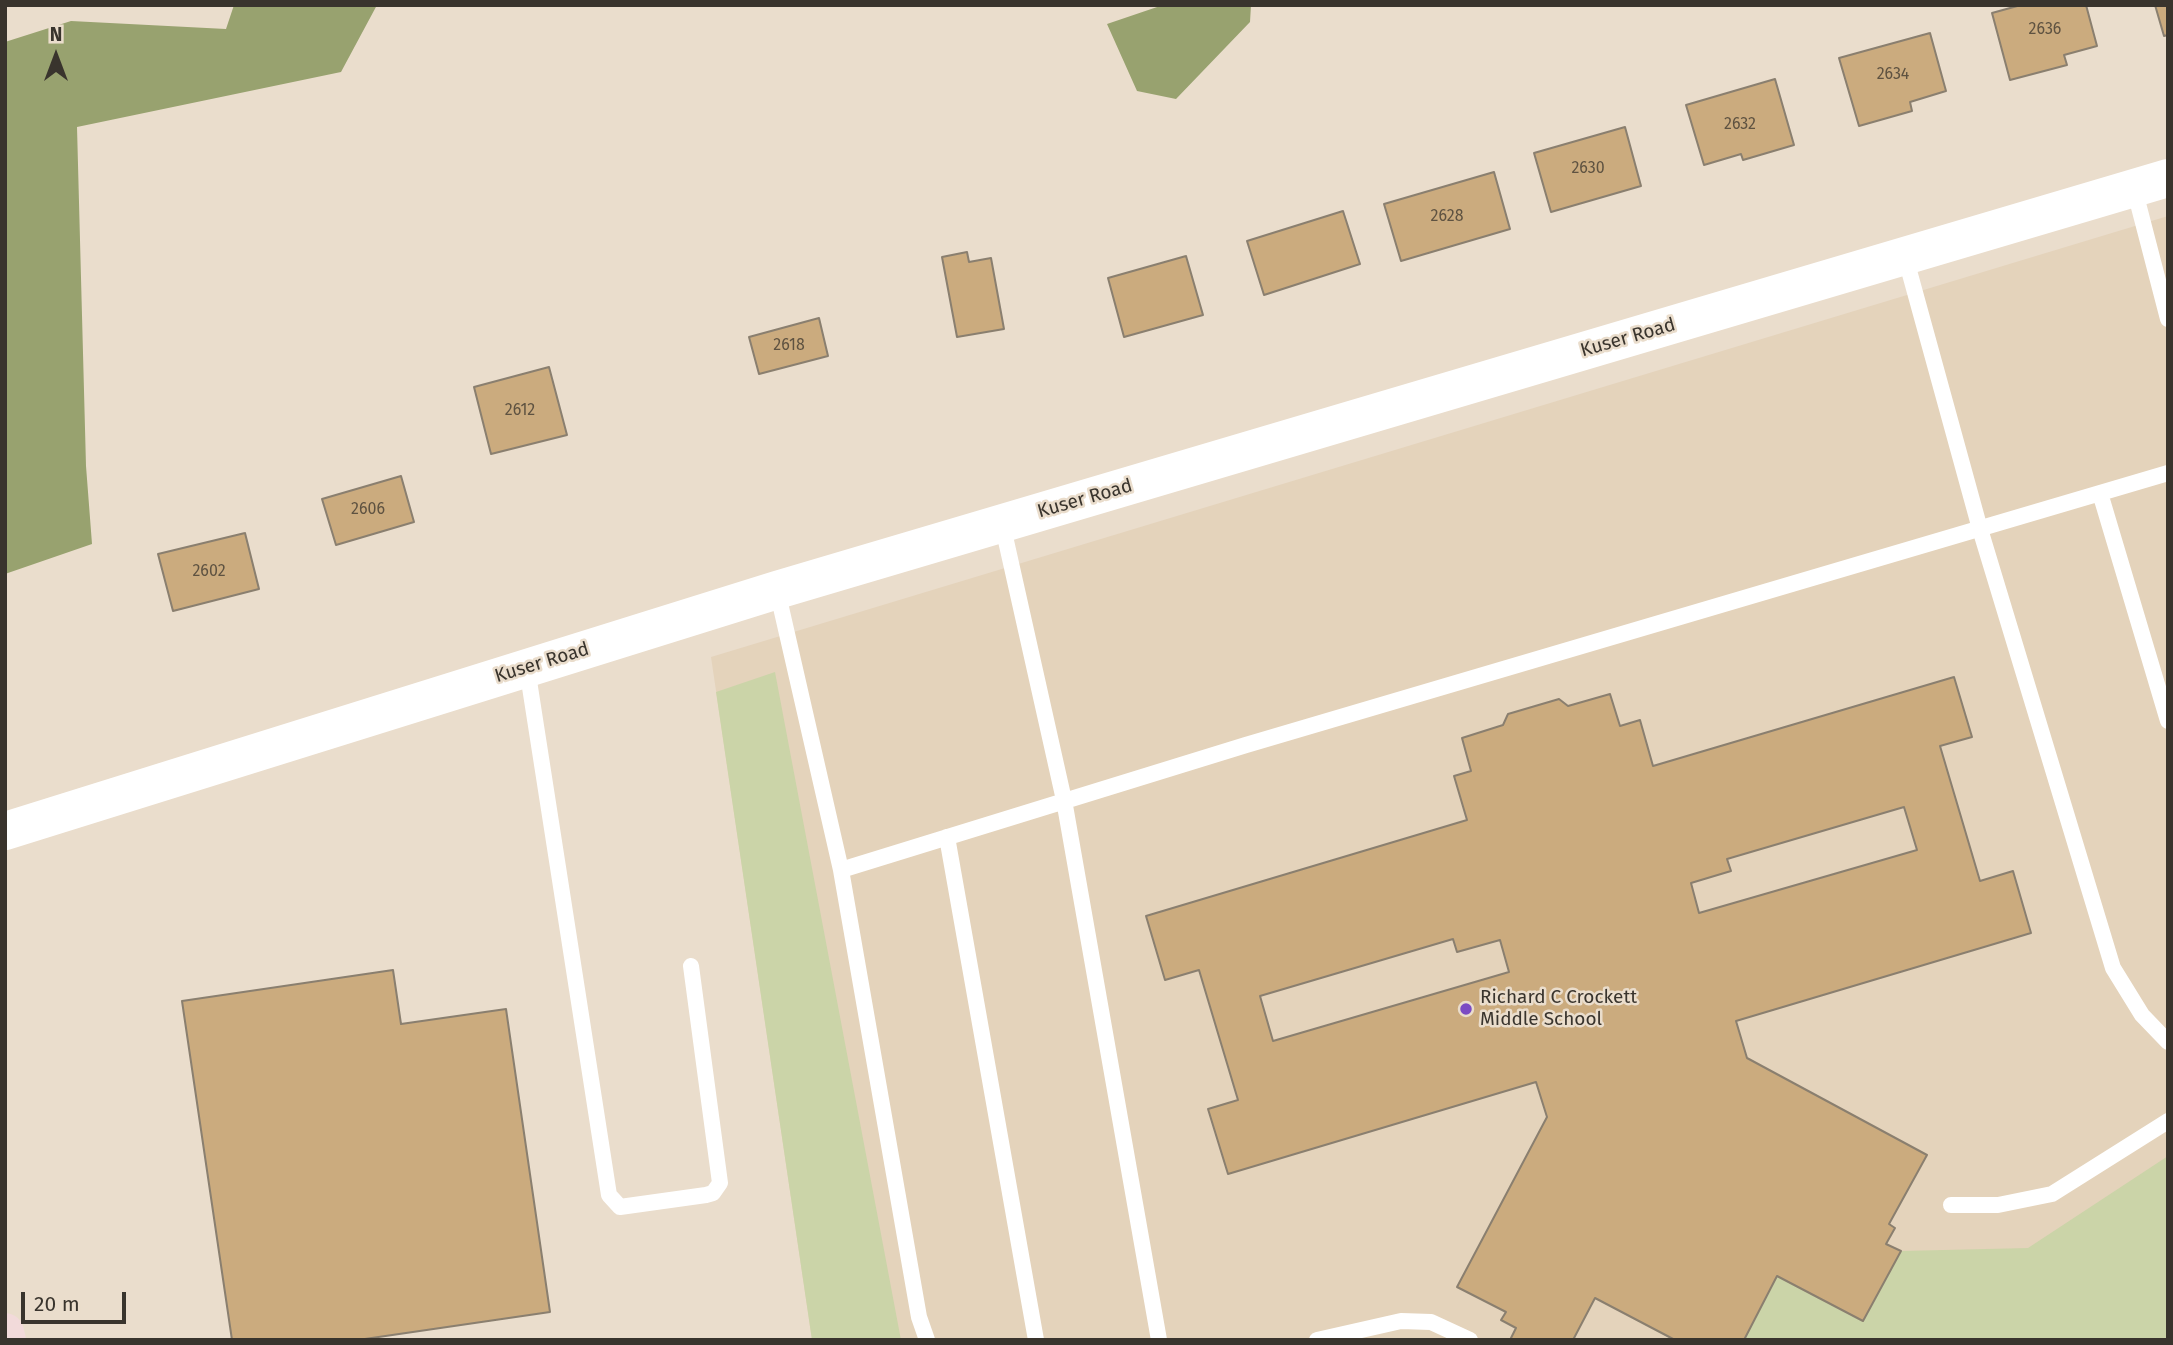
<!DOCTYPE html>
<html>
<head>
<meta charset="utf-8">
<style>
  body { margin:0 }
  #map { position:relative; width:2173px; height:1345px; overflow:hidden; background:#eaddcc; font-family:"Fira Sans",sans-serif }
  canvas { display:block }
  .frame { position:absolute; inset:0; border:7px solid #39342d; pointer-events:none }
  .north { position:absolute; left:21px; top:21px; width:70px; height:70px; -webkit-text-stroke:5px #eaddcc; paint-order:stroke; rotate:0deg; font-size:19px; font-weight:700; line-height:28px; text-align:center; color:#39342d }
  .north::after { content:''; display:block; margin:auto; width:24px; height:32px; background:#39342d; clip-path:polygon(50% 0,100% 100%,50% 72%,0 100%) }
  .scale { position:absolute; left:21px; top:1292px; width:105px; height:32px; box-sizing:border-box; border:4px solid #39342d; border-top:0; padding-left:9px; font-size:21px; line-height:24px; white-space:nowrap; color:#39342d; -webkit-text-stroke:5px #eaddcc; paint-order:stroke }
</style>
</head>
<body>
<div id="map">
<canvas width="2173" height="1345"></canvas>
<div class="frame"></div>
<div class="north">N</div>
<div class="scale">20 m</div>
</div>
<script>
const context = document.querySelector('canvas').getContext('2d');
context.lineJoin = 'round';
function fillPath(path, color) {
  context.fillStyle = color;
  context.fill(path, 'evenodd');
}
function poly(rows) {
  const path = new Path2D();
  for (const r of rows) {
    path.moveTo(r[0], r[1]);
    for (let i = 2; i < r.length; i += 2) path.lineTo(r[i], r[i + 1]);
  }
  return path;
}
function trace(path, color, width, dash) {
  context.strokeStyle = color;
  context.lineWidth = width;
  context.lineCap = dash ? 'butt' : 'round';
  context.setLineDash(dash || []);
  context.stroke(path);
}
function drawText(font, color, halo, rows, align = 'center') {
  context.font = font + ' "Fira Sans",sans-serif';
  context.lineWidth = 5;
  context.setLineDash([]);
  context.textBaseline = 'middle';
  context.strokeStyle = halo;
  context.fillStyle = color;
  for (const [text, x, y, turn = 0] of rows) {
    context.save();
    context.translate(x, y);
    context.rotate((+turn || 0) * Math.PI / 180);
    context.textAlign = isNaN(turn) ? turn : align;
    if (halo) context.strokeText(text, 0, 0);
    context.fillText(text, 0, 0);
    context.restore();
  }
}
fillPath(poly([
  [2168,216,2168,1340,812,1340,711,657]
]), '#e4d3bb');
fillPath(poly([
  [775,672,901,1340,812,1340,716,692],
  [2168,1156,2168,1340,1744,1340,1777,1276,1863,1321,1901,1251,2028,1248]
]), '#cbd4a8');
fillPath(poly([
  [234,5,377,5,341,72,77,127,86,466,92,544,5,574,5,42,71,21,226,29],
  [1163,5,1251,5,1250,22,1176,99,1137,91,1107,24]
]), '#98a26f');
const building = poly([
  [2021,5,2086,5,2097,46,2064,55,2067,65,2010,80,1992,13,2021,5],
  [2155,5,2168,5,2168,35,2164,36,2155,5],
  [1930,33,1946,91,1910,102,1912,111,1859,126,1839,58,1930,33],
  [1775,79,1794,145,1743,160,1741,154,1704,165,1686,105,1775,79],
  [1625,127,1641,186,1551,212,1534,153,1625,127],
  [1494,172,1510,229,1401,261,1384,204,1494,172],
  [1343,211,1360,264,1264,295,1247,241,1343,211],
  [967,252,969,262,991,258,1004,329,957,337,942,257,967,252],
  [1186,256,1203,315,1124,337,1108,278,1186,256],
  [819,318,828,356,759,374,749,337,819,318],
  [549,367,567,435,491,454,474,387,549,367],
  [401,476,414,522,336,545,322,499,401,476],
  [245,533,259,589,173,611,158,554,245,533],
  [1954,677,1972,737,1940,746,1980,881,2013,871,2031,933,1736,1021,1747,1058,1927,1155,1889,1224,1895,1228,1886,1244,1901,1251,1863,1321,1777,1276,1744,1340,1675,1340,1595,1298,1573,1340,1510,1340,1516,1328,1501,1320,1506,1312,1457,1287,1547,1117,1536,1082,1228,1174,1208,1109,1238,1100,1199,970,1165,980,1146,916,1467,820,1454,776,1471,771,1462,738,1503,725,1508,714,1559,699,1568,706,1610,694,1620,726,1640,720,1653,766,1954,677],
  [1904,807,1917,850,1699,913,1691,883,1731,871,1727,859,1904,807],
  [1453,939,1457,952,1500,940,1509,972,1273,1041,1260,996,1453,939],
  [393,970,401,1024,506,1009,550,1312,358,1340,232,1340,182,1001,393,970]
]);
fillPath(building, '#cbab7e');
trace(building, '#8a7f6f', 2);
trace(poly([
  [2134,188,2168,319],
  [1905,256,1980,529,2113,968,2142,1015,2168,1042],
  [2100,493,2168,721],
  [1002,523,1064,800,1159,1340],
  [777,590,841,870,919,1317,927,1340],
  [527,668,609,1195,620,1207,706,1195,713,1193,720,1183,691,966],
  [947,837,1036,1340],
  [841,870,1246,745,2168,473],
  [1951,1205,1998,1205,2052,1194,2168,1121],
  [1317,1340,1401,1321,1431,1322,1470,1340]
]), '#fff', 16);
trace(poly([
  [5,831,777,590,2168,178]
]), '#fff', 38);
trace(poly([
  [5,1332,7,1340]
]), '#f2dada', 38);
for (const [x, y, r, color] of [
  [1466,1009,7,"#7b4bc3"]
]) {
  const dot = new Path2D();
  dot.arc(x, y, r, 0, 2 * Math.PI);
  context.fillStyle = color;
  context.fill(dot);
  trace(dot, '#eaddcc', 2.5);
}
drawText('16px', '#5e5241', null, [
  ["2636",2045,30],
  ["2634",1893,75],
  ["2632",1740,125],
  ["2630",1588,169],
  ["2628",1447,217],
  ["2618",789,346],
  ["2612",520,411],
  ["2606",368,510],
  ["2602",209,572]
]);
drawText('19px', '#39342d', '#eaddcc', [
  ["Kuser Road",1628,338,-16],
  ["Kuser Road",1085,499,-16],
  ["Kuser Road",542,663,-17]
]);
drawText('19px', '#39342d', '#eaddcc', [
  ["Richard C Crockett",1480,998],
  ["Middle School",1480,1020]
], 'left');
</script>
</body>
</html>
